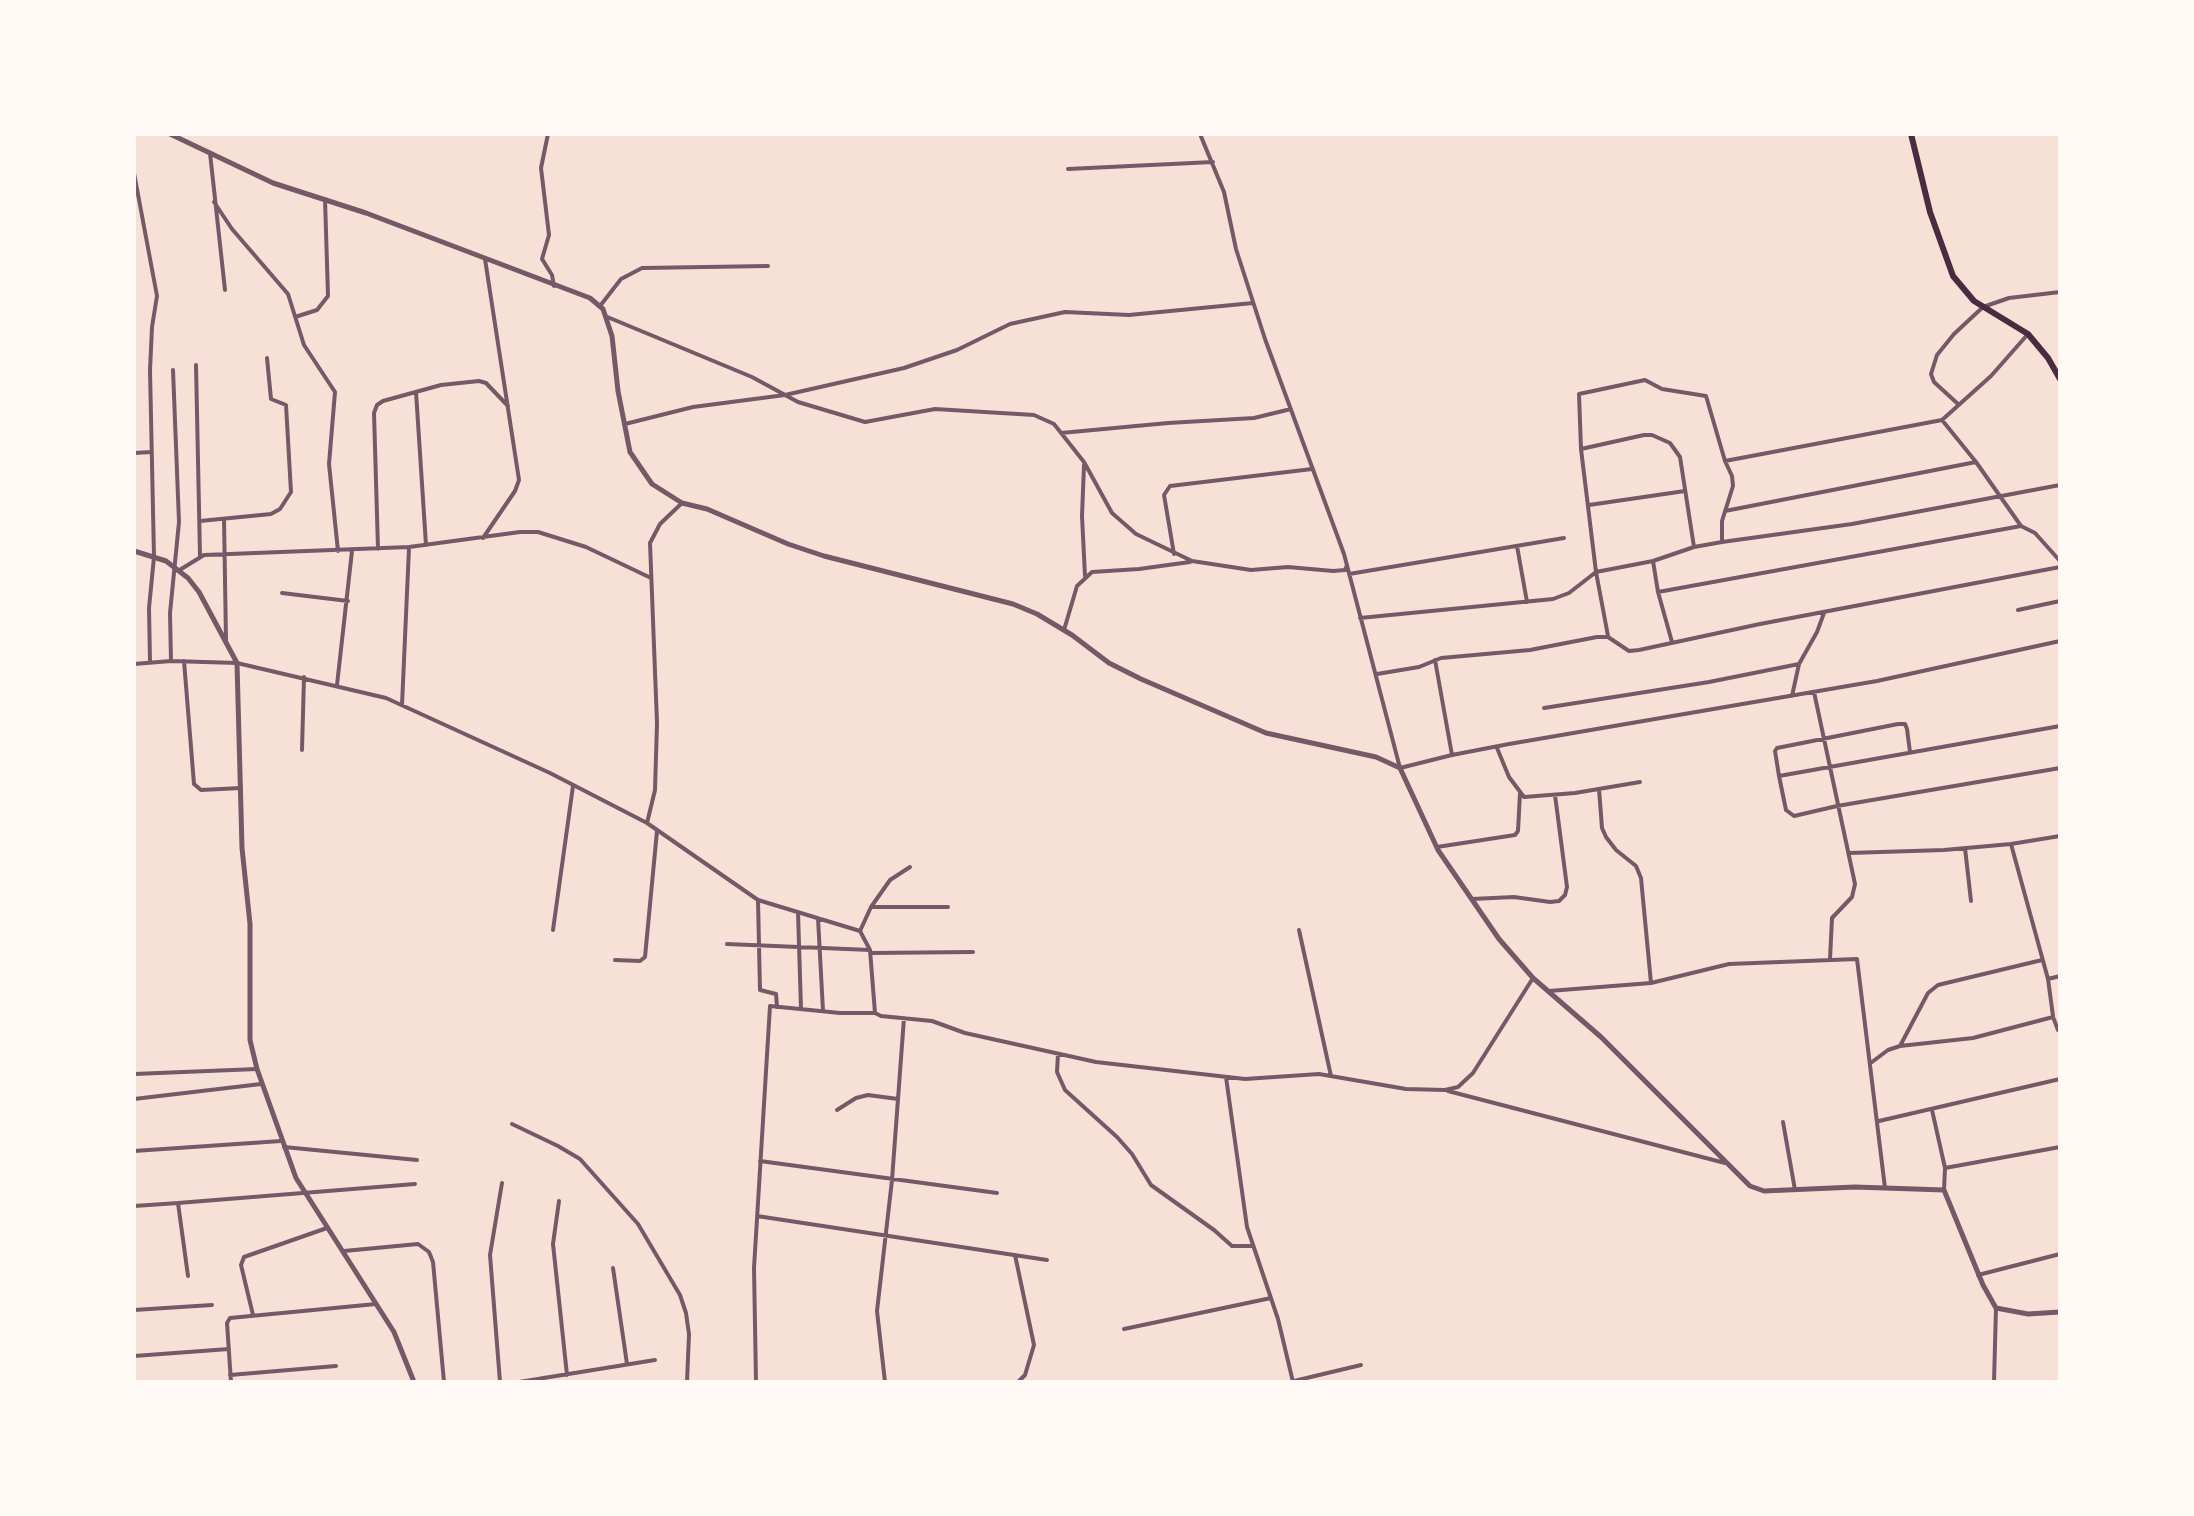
<!DOCTYPE html>
<html>
<head>
<meta charset="utf-8">
<style>
  body { margin:0 }
  #map { position:relative; width:2194px; height:1516px; overflow:hidden; background:#f7e1d7; font-family:"Noto Sans",sans-serif }
  canvas { display:block }
  .frame { position:absolute; inset:0; border:136px solid #fffaf5; pointer-events:none }
</style>
</head>
<body>
<div id="map">
<canvas width="2194" height="1516"></canvas>
<div class="frame"></div>
</div>
<script>
const context = document.querySelector('canvas').getContext('2d');
context.lineJoin = 'round';
function poly(rows) {
  const path = new Path2D();
  for (const r of rows) {
    path.moveTo(r[0], r[1]);
    for (let i = 2; i < r.length; i += 2) path.lineTo(r[i], r[i + 1]);
  }
  return path;
}
function trace(path, color, width, dash) {
  context.strokeStyle = color;
  context.lineWidth = width;
  context.lineCap = dash ? 'butt' : 'round';
  context.setLineDash(dash || []);
  context.stroke(path);
}
trace(poly([
  [548,134,541,168,549,235,542,259,552,275,554,286],
  [1200,134,1224,192,1236,249,1265,339,1344,554,1400,768,1452,755,1509,744,1877,681,2060,641],
  [210,153,225,290],
  [1068,169,1213,162],
  [134,173,157,296,152,327,150,370,154,557,149,608,150,662],
  [214,202,232,229,288,294,304,345,335,392,329,464,338,551],
  [600,306,621,279,642,268,768,266],
  [605,316,752,377,798,402,865,422,935,409,1034,415,1054,424,1084,462,1112,513,1136,534,1192,561,1251,570,1288,567,1333,571,1345,570,1347,565],
  [295,317,317,310,328,296,325,199],
  [196,365,200,556],
  [416,392,426,545],
  [1958,404,1934,382,1931,374,1937,355,1954,334,1983,307,2009,298,2060,292],
  [1942,420,1991,376,2028,334],
  [625,424,693,407,785,395,904,368,957,350,1010,324,1065,312,1129,315,1253,303],
  [1061,433,1168,423,1254,418,1291,409],
  [1581,449,1644,435,1652,435,1670,443,1680,457,1694,547],
  [134,453,151,452],
  [1725,461,1942,420,1976,462,2021,526,2035,533,2060,561],
  [1084,465,1082,516,1085,576],
  [1589,505,1685,491],
  [1725,511,1976,462],
  [224,519,226,640],
  [200,521,271,514,280,509,291,492,286,405,271,399,267,358],
  [483,538,515,491,519,480,485,259],
  [1722,542,1722,521,1733,486,1732,476,1725,461,1706,396,1662,389,1645,380,1579,394,1581,449,1596,572,1653,561,1694,547,1722,542,1852,524,2060,485],
  [1517,546,1527,602],
  [378,549,374,413,377,405,383,401,441,385,479,381,486,383,508,406],
  [1174,554,1164,495,1170,486,1312,469],
  [1653,561,1658,592,1672,642],
  [178,571,204,555,409,547,520,532,538,532,586,547,651,578],
  [1349,574,1564,538],
  [1658,592,2021,526],
  [282,593,348,601],
  [2018,610,2060,601],
  [1360,618,1553,599,1569,593,1596,572,1608,636],
  [1064,630,1077,586,1092,572,1139,569,1190,562],
  [1435,660,1452,755],
  [171,661,170,613,179,522,173,370],
  [184,661,194,784,201,790,241,788],
  [134,664,171,661,237,663,386,698,550,773,647,823,758,900,860,931,870,950,875,1013,881,1016,932,1021,965,1033,1096,1062,1245,1079,1319,1074,1406,1089,1445,1090,1458,1087,1473,1073,1533,978],
  [134,672,134,702],
  [1377,674,1419,667,1441,658,1530,650,1597,637,1608,637,1629,651,1639,650,1760,624,2060,567],
  [337,685,352,551],
  [1814,692,1855,884,1852,897,1832,918,1830,959],
  [1792,696,1799,664,1817,632,1824,613],
  [402,705,409,548],
  [1544,708,1709,682,1799,664],
  [1497,748,1509,777,1524,797,1575,793,1640,782],
  [302,750,304,677],
  [1910,752,1907,729,1905,724,1898,724,1777,748,1775,751,1779,776,2060,726],
  [1779,776,1786,810,1794,816,1837,806,2060,768],
  [1599,789,1602,828,1606,837,1616,850,1636,866,1641,878,1651,983],
  [647,823,655,790,657,723,650,543,660,524,682,503],
  [2011,844,2048,979,2053,1016],
  [1437,847,1515,835,1518,831,1520,793],
  [1965,848,1971,901],
  [1849,853,1944,850,2011,844,2060,836],
  [1472,899,1514,897,1550,902,1559,901,1565,895,1567,887,1555,795],
  [758,900,760,990,776,994,777,1007],
  [871,907,948,907],
  [798,912,801,1009],
  [818,918,823,1011],
  [553,930,573,786],
  [1299,930,1331,1076],
  [860,931,871,907,890,880,910,867],
  [727,944,870,950],
  [871,953,973,952],
  [615,960,640,961,645,957,657,831],
  [2048,979,2060,976],
  [1549,991,1651,983,1729,964,1857,959,1885,1188],
  [1900,1046,1928,993,1938,985,2042,960],
  [1058,1054,1057,1072,1065,1090,1117,1137,1132,1154,1151,1185,1214,1230,1232,1246,1252,1246],
  [1872,1062,1888,1050,1900,1046,1973,1038,2053,1017,2058,1030,2060,1030],
  [134,1074,257,1069],
  [1226,1077,1247,1227,1278,1319,1293,1382],
  [1448,1091,1725,1163],
  [134,1099,261,1084],
  [837,1110,856,1098,868,1095,898,1099],
  [1932,1110,1945,1168],
  [1879,1121,2060,1079],
  [1783,1122,1795,1190],
  [512,1124,558,1146,580,1159,638,1224,680,1295,686,1313,689,1334,687,1382],
  [284,1147,417,1160],
  [134,1151,281,1141],
  [760,1161,997,1193],
  [1944,1190,1945,1168,2060,1147],
  [559,1201,553,1244,567,1375],
  [134,1206,178,1203],
  [757,1216,1047,1260],
  [344,1251,418,1244,429,1252,433,1262,444,1382],
  [1015,1255,1034,1345,1025,1375,1018,1382],
  [613,1268,627,1364],
  [1978,1275,2060,1254],
  [188,1276,178,1203,415,1184],
  [134,1310,212,1305],
  [253,1315,241,1265,244,1257,327,1228],
  [1124,1329,1271,1298],
  [134,1356,229,1349],
  [230,1375,336,1366],
  [1294,1381,1361,1365],
  [231,1382,227,1323,230,1318,376,1304],
  [500,1382,490,1255,502,1183],
  [519,1382,655,1360],
  [756,1382,754,1268,770,1006,840,1013,875,1013],
  [885,1382,877,1311,892,1180,904,1018],
  [1994,1382,1996,1308]
]), '#755966', 4);
trace(poly([
  [170,134,273,183,366,213,590,298,603,309,612,336,618,391,630,452,652,484,682,503,707,509,788,544,824,556,1013,604,1037,614,1072,635,1109,663,1141,679,1266,733,1376,757,1400,768,1438,850,1499,939,1533,978,1601,1037,1750,1186,1764,1191,1855,1187,1944,1190,1983,1285,1996,1308,2028,1314,2060,1312],
  [134,551,166,561,188,578,199,592,237,663,242,848,250,924,250,1040,257,1069,296,1178,394,1332,414,1382]
]), '#755966', 5);
trace(poly([
  [1911,134,1930,212,1953,276,1974,301,2028,334,2048,358,2060,379]
]), '#4a2c40', 6);
</script>
</body>
</html>
